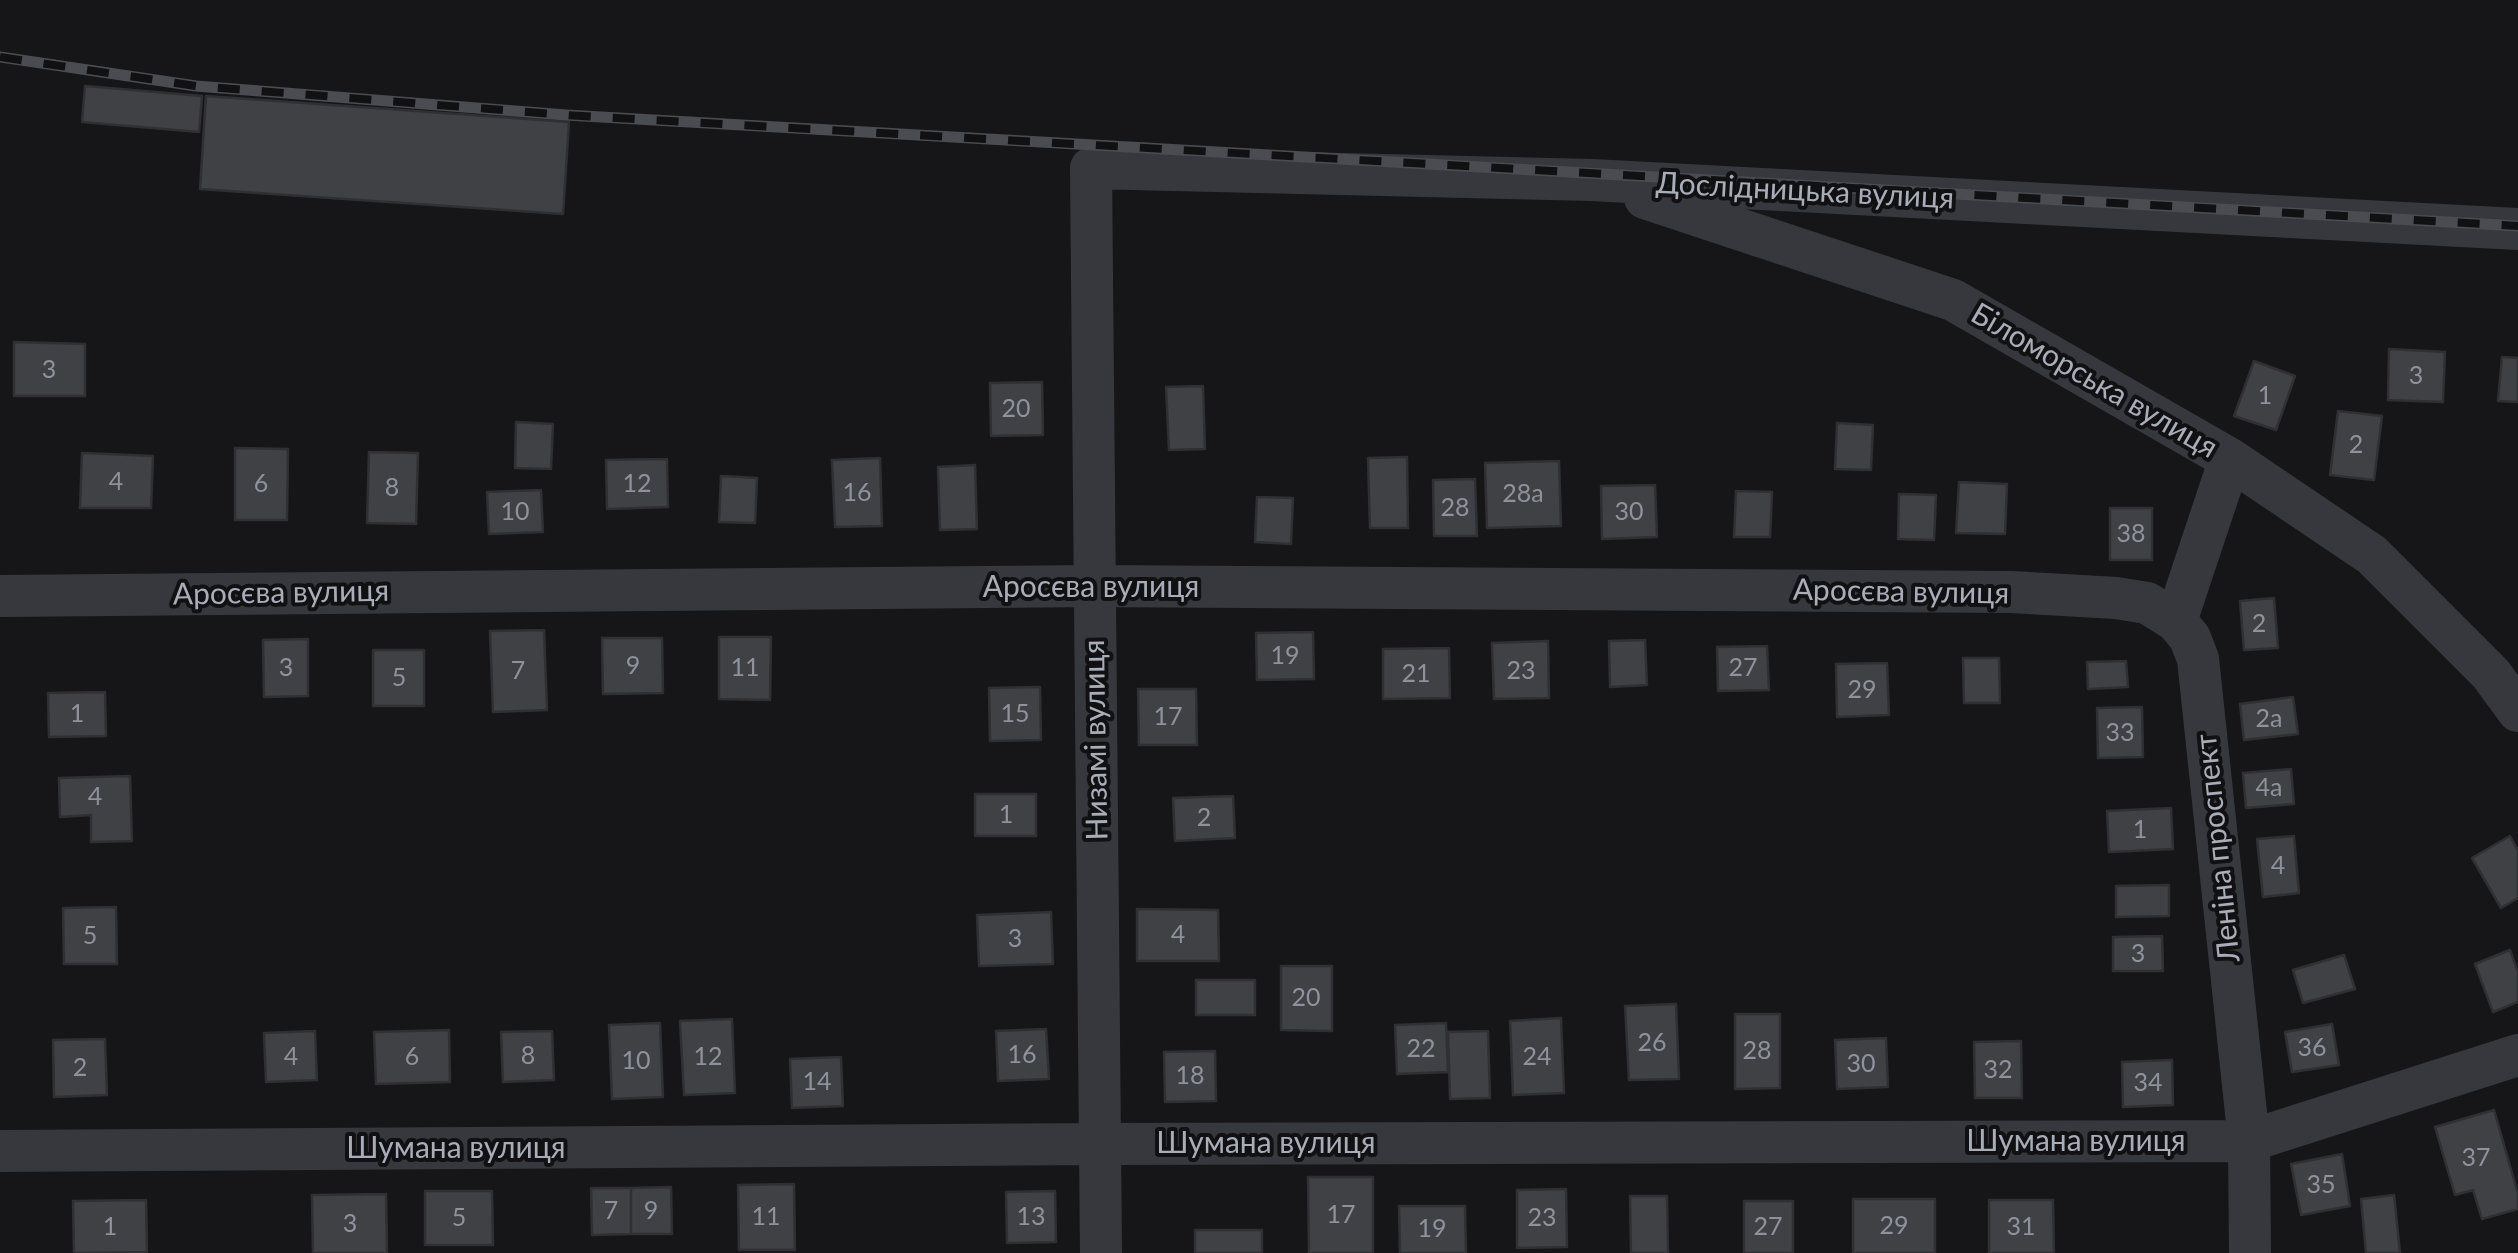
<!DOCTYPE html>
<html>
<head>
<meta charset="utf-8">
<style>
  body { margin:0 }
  canvas { display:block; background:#161618 }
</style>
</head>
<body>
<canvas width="2518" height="1253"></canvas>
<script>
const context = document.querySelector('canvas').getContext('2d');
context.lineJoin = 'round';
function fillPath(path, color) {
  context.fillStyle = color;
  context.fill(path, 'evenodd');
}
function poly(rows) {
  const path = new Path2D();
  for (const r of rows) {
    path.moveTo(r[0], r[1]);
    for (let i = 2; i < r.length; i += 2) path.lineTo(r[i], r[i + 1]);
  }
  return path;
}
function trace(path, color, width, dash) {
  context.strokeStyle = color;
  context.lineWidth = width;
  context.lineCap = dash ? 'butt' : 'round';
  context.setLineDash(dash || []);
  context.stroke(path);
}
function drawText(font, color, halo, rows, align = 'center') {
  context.font = font + ' Lato,sans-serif';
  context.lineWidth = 8;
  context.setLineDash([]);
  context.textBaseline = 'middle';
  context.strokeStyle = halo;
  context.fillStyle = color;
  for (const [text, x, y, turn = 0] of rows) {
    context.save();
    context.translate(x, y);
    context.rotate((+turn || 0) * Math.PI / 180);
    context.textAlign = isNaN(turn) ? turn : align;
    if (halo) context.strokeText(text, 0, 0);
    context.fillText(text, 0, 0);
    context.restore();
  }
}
const building = poly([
  [85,86,202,96,199,132,82,122,85,86],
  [206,96,569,122,563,214,200,189,206,96],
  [14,342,85,344,85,396,14,396,14,342],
  [2389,349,2445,352,2443,402,2388,400,2389,349],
  [2502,357,2518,358,2518,402,2498,401,2502,357],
  [2254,361,2295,376,2276,430,2234,416,2254,361],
  [1042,382,1043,435,991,436,990,383,1042,382],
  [1203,386,1205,449,1169,450,1166,387,1203,386],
  [2338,411,2382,416,2374,480,2330,475,2338,411],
  [516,422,553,424,551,469,515,468,516,422],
  [1837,423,1873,425,1871,470,1835,469,1837,423],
  [235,448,288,449,287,520,235,520,235,448],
  [369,452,418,453,416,524,367,523,369,452],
  [82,453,153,456,151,508,80,508,82,453],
  [1407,457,1408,528,1370,528,1368,458,1407,457],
  [880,458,882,526,835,527,832,460,880,458],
  [667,459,668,507,607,509,606,460,667,459],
  [1559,461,1561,526,1487,528,1485,463,1559,461],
  [975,465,977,529,940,530,938,467,975,465],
  [721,476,757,478,755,523,719,522,721,476],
  [1475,479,1477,536,1434,536,1433,480,1475,479],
  [1959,482,2007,484,2005,534,1956,533,1959,482],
  [1655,485,1657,537,1602,539,1601,486,1655,485],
  [541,490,543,532,489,534,487,492,541,490],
  [1736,491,1772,492,1770,537,1734,537,1736,491],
  [1899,494,1936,495,1934,540,1898,539,1899,494],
  [1257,497,1293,498,1291,544,1255,542,1257,497],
  [2110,508,2152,508,2152,560,2110,560,2110,508],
  [2274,598,2278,648,2244,650,2240,601,2274,598],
  [544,630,547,710,493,712,490,631,544,630],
  [1313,632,1314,679,1257,680,1256,633,1313,632],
  [719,637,771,637,770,700,719,699,719,637],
  [602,638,662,638,663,693,603,694,602,638],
  [308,639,308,696,264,697,263,640,308,639],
  [1645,640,1647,685,1610,687,1609,641,1645,640],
  [1548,641,1549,698,1494,699,1492,643,1548,641],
  [1767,646,1769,690,1718,691,1717,647,1767,646],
  [1449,648,1450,698,1383,699,1383,649,1449,648],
  [373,650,424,650,424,706,373,706,373,650],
  [1963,658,1999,658,2000,703,1964,703,1963,658],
  [2126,661,2128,687,2088,689,2087,662,2126,661],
  [1887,663,1889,715,1837,717,1836,664,1887,663],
  [1040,687,1041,740,990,741,989,688,1040,687],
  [1138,689,1196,689,1197,745,1139,745,1138,689],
  [105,692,106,736,49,737,48,693,105,692],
  [2293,697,2298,734,2244,740,2240,704,2293,697],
  [2142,707,2143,757,2098,758,2097,708,2142,707],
  [2291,769,2294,804,2246,808,2243,773,2291,769],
  [130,776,132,841,91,842,91,815,60,817,59,778,130,776],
  [975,794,1036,794,1036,836,975,836,975,794],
  [1233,796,1235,838,1175,841,1173,798,1233,796],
  [2171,808,2173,849,2109,852,2107,811,2171,808],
  [2294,836,2299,893,2263,897,2257,839,2294,836],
  [2510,836,2518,851,2518,898,2501,908,2472,858,2510,836],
  [2169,885,2169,916,2116,917,2116,886,2169,885],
  [116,907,117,964,64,964,63,908,116,907],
  [1137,909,1218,910,1219,961,1137,961,1137,909],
  [1051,912,1053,964,979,966,977,915,1051,912],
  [2162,936,2163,971,2113,971,2113,937,2162,936],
  [2510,950,2518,972,2518,1002,2493,1012,2475,964,2510,950],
  [2344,955,2355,989,2303,1003,2293,970,2344,955],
  [1281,966,1332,966,1332,1031,1281,1030,1281,966],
  [1196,980,1255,980,1255,1015,1196,1015,1196,980],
  [1676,1004,1679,1079,1629,1080,1625,1006,1676,1004],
  [1735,1014,1780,1014,1780,1088,1735,1089,1735,1014],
  [1561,1018,1564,1093,1513,1095,1510,1021,1561,1018],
  [732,1019,735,1093,684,1095,680,1021,732,1019],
  [660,1023,663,1097,612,1099,609,1025,660,1023],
  [1446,1023,1448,1072,1397,1074,1395,1025,1446,1023],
  [2332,1024,2339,1065,2292,1072,2285,1032,2332,1024],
  [1046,1029,1049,1079,998,1081,996,1031,1046,1029],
  [449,1030,450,1082,376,1084,374,1032,449,1030],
  [315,1031,317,1080,266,1082,264,1033,315,1031],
  [552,1031,554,1080,503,1082,501,1032,552,1031],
  [1488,1031,1490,1098,1450,1099,1448,1032,1488,1031],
  [1886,1038,1888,1087,1837,1089,1835,1040,1886,1038],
  [105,1039,107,1095,54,1097,53,1040,105,1039],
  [2021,1041,2022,1098,1975,1098,1974,1042,2021,1041],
  [1215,1051,1216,1101,1165,1102,1164,1052,1215,1051],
  [841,1057,843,1106,792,1108,790,1059,841,1057],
  [2172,1060,2173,1105,2123,1107,2122,1062,2172,1060],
  [2494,1110,2518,1194,2518,1209,2482,1219,2473,1190,2455,1195,2435,1127,2494,1110],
  [2342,1154,2350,1206,2301,1215,2291,1164,2342,1154],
  [1308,1177,1373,1177,1373,1253,1309,1253,1308,1177],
  [794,1184,795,1250,739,1250,738,1185,794,1184],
  [671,1187,672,1234,631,1234,631,1188,671,1187],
  [591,1188,631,1188,631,1234,592,1235,591,1188],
  [1566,1189,1567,1247,1517,1248,1517,1190,1566,1189],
  [425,1191,492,1191,493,1245,425,1245,425,1191],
  [1055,1191,1056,1242,1007,1243,1006,1192,1055,1191],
  [386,1194,387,1253,313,1253,312,1195,386,1194],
  [2394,1195,2400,1253,2366,1253,2361,1199,2394,1195],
  [1630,1196,1667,1196,1668,1253,1631,1253,1630,1196],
  [1853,1199,1935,1199,1935,1253,1853,1253,1853,1199],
  [146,1200,147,1252,74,1253,73,1201,146,1200],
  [1989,1200,2053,1200,2054,1253,1989,1253,1989,1200],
  [1744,1201,1793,1201,1793,1253,1744,1253,1744,1201],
  [1399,1206,1465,1206,1466,1253,1400,1253,1399,1206],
  [1195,1230,1262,1230,1262,1253,1195,1253,1195,1230]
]);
fillPath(building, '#404145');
trace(building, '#303034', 2.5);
trace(poly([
  [1645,198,1953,300,2230,459,2372,555,2491,674,2518,711],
  [2230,459,2176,621,2190,638,2198,659,2249,1141,2250,1253],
  [0,596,1095,586,2011,592,2116,598,2147,603,2176,621],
  [0,1151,1100,1144,2249,1141,2518,1055],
  [1101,1253,1091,168,1592,180,2518,229]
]), '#37383d', 42);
const rail = poly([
  [0,57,196,86,566,115,2518,226]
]);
trace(rail, '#4a4c52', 11);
trace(rail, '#111113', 8, [22]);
drawText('25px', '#8e929b', null, [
  ["3",49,370],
  ["3",2416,376],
  ["1",2265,396],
  ["20",1016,409],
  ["2",2356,445],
  ["4",116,482],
  ["6",261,484],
  ["12",637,484],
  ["8",392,488],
  ["16",857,493],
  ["28а",1523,494],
  ["28",1455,508],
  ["10",515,512],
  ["30",1629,512],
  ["38",2131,534],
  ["2",2259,624],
  ["19",1285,656],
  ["9",633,666],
  ["3",286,668],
  ["11",745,668],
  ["27",1743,668],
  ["7",518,671],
  ["23",1521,671],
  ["21",1416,674],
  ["5",399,678],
  ["29",1862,690],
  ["1",77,714],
  ["15",1015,714],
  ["17",1168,717],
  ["2а",2269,719],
  ["33",2120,733],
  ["4а",2269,788],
  ["4",95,797],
  ["1",1006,815],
  ["2",1204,818],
  ["1",2140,830],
  ["4",2278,866],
  ["4",1178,935],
  ["5",90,936],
  ["3",1015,939],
  ["3",2138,954],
  ["20",1306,998],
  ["26",1652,1043],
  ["36",2312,1048],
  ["22",1421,1049],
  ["28",1757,1051],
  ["16",1022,1055],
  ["8",528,1056],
  ["4",291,1057],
  ["6",412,1057],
  ["12",708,1057],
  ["24",1537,1057],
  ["10",636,1061],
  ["30",1861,1064],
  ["2",80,1068],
  ["32",1998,1070],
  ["18",1190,1076],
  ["14",817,1082],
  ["34",2148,1083],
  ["37",2476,1158],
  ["35",2321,1185],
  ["7",611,1211],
  ["9",651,1211],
  ["17",1341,1215],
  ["11",766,1217],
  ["13",1031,1217],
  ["5",459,1218],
  ["23",1542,1218],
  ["3",350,1224],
  ["29",1894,1226],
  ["1",110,1227],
  ["27",1768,1227],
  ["31",2021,1227],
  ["19",1432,1229]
]);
drawText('30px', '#a8adb8', '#111113', [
  ["Дослідницька вулиця",1805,191,3],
  ["Біломорська вулиця",2094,381,30],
  ["Аросєва вулиця",1091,587],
  ["Аросєва вулиця",1901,592,1],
  ["Аросєва вулиця",281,593,-1],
  ["Низамі вулиця",1096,740,-91],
  ["Леніна проспект",2218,848,-96],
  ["Шумана вулиця",2076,1141],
  ["Шумана вулиця",1266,1143],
  ["Шумана вулиця",456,1148]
]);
</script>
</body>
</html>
